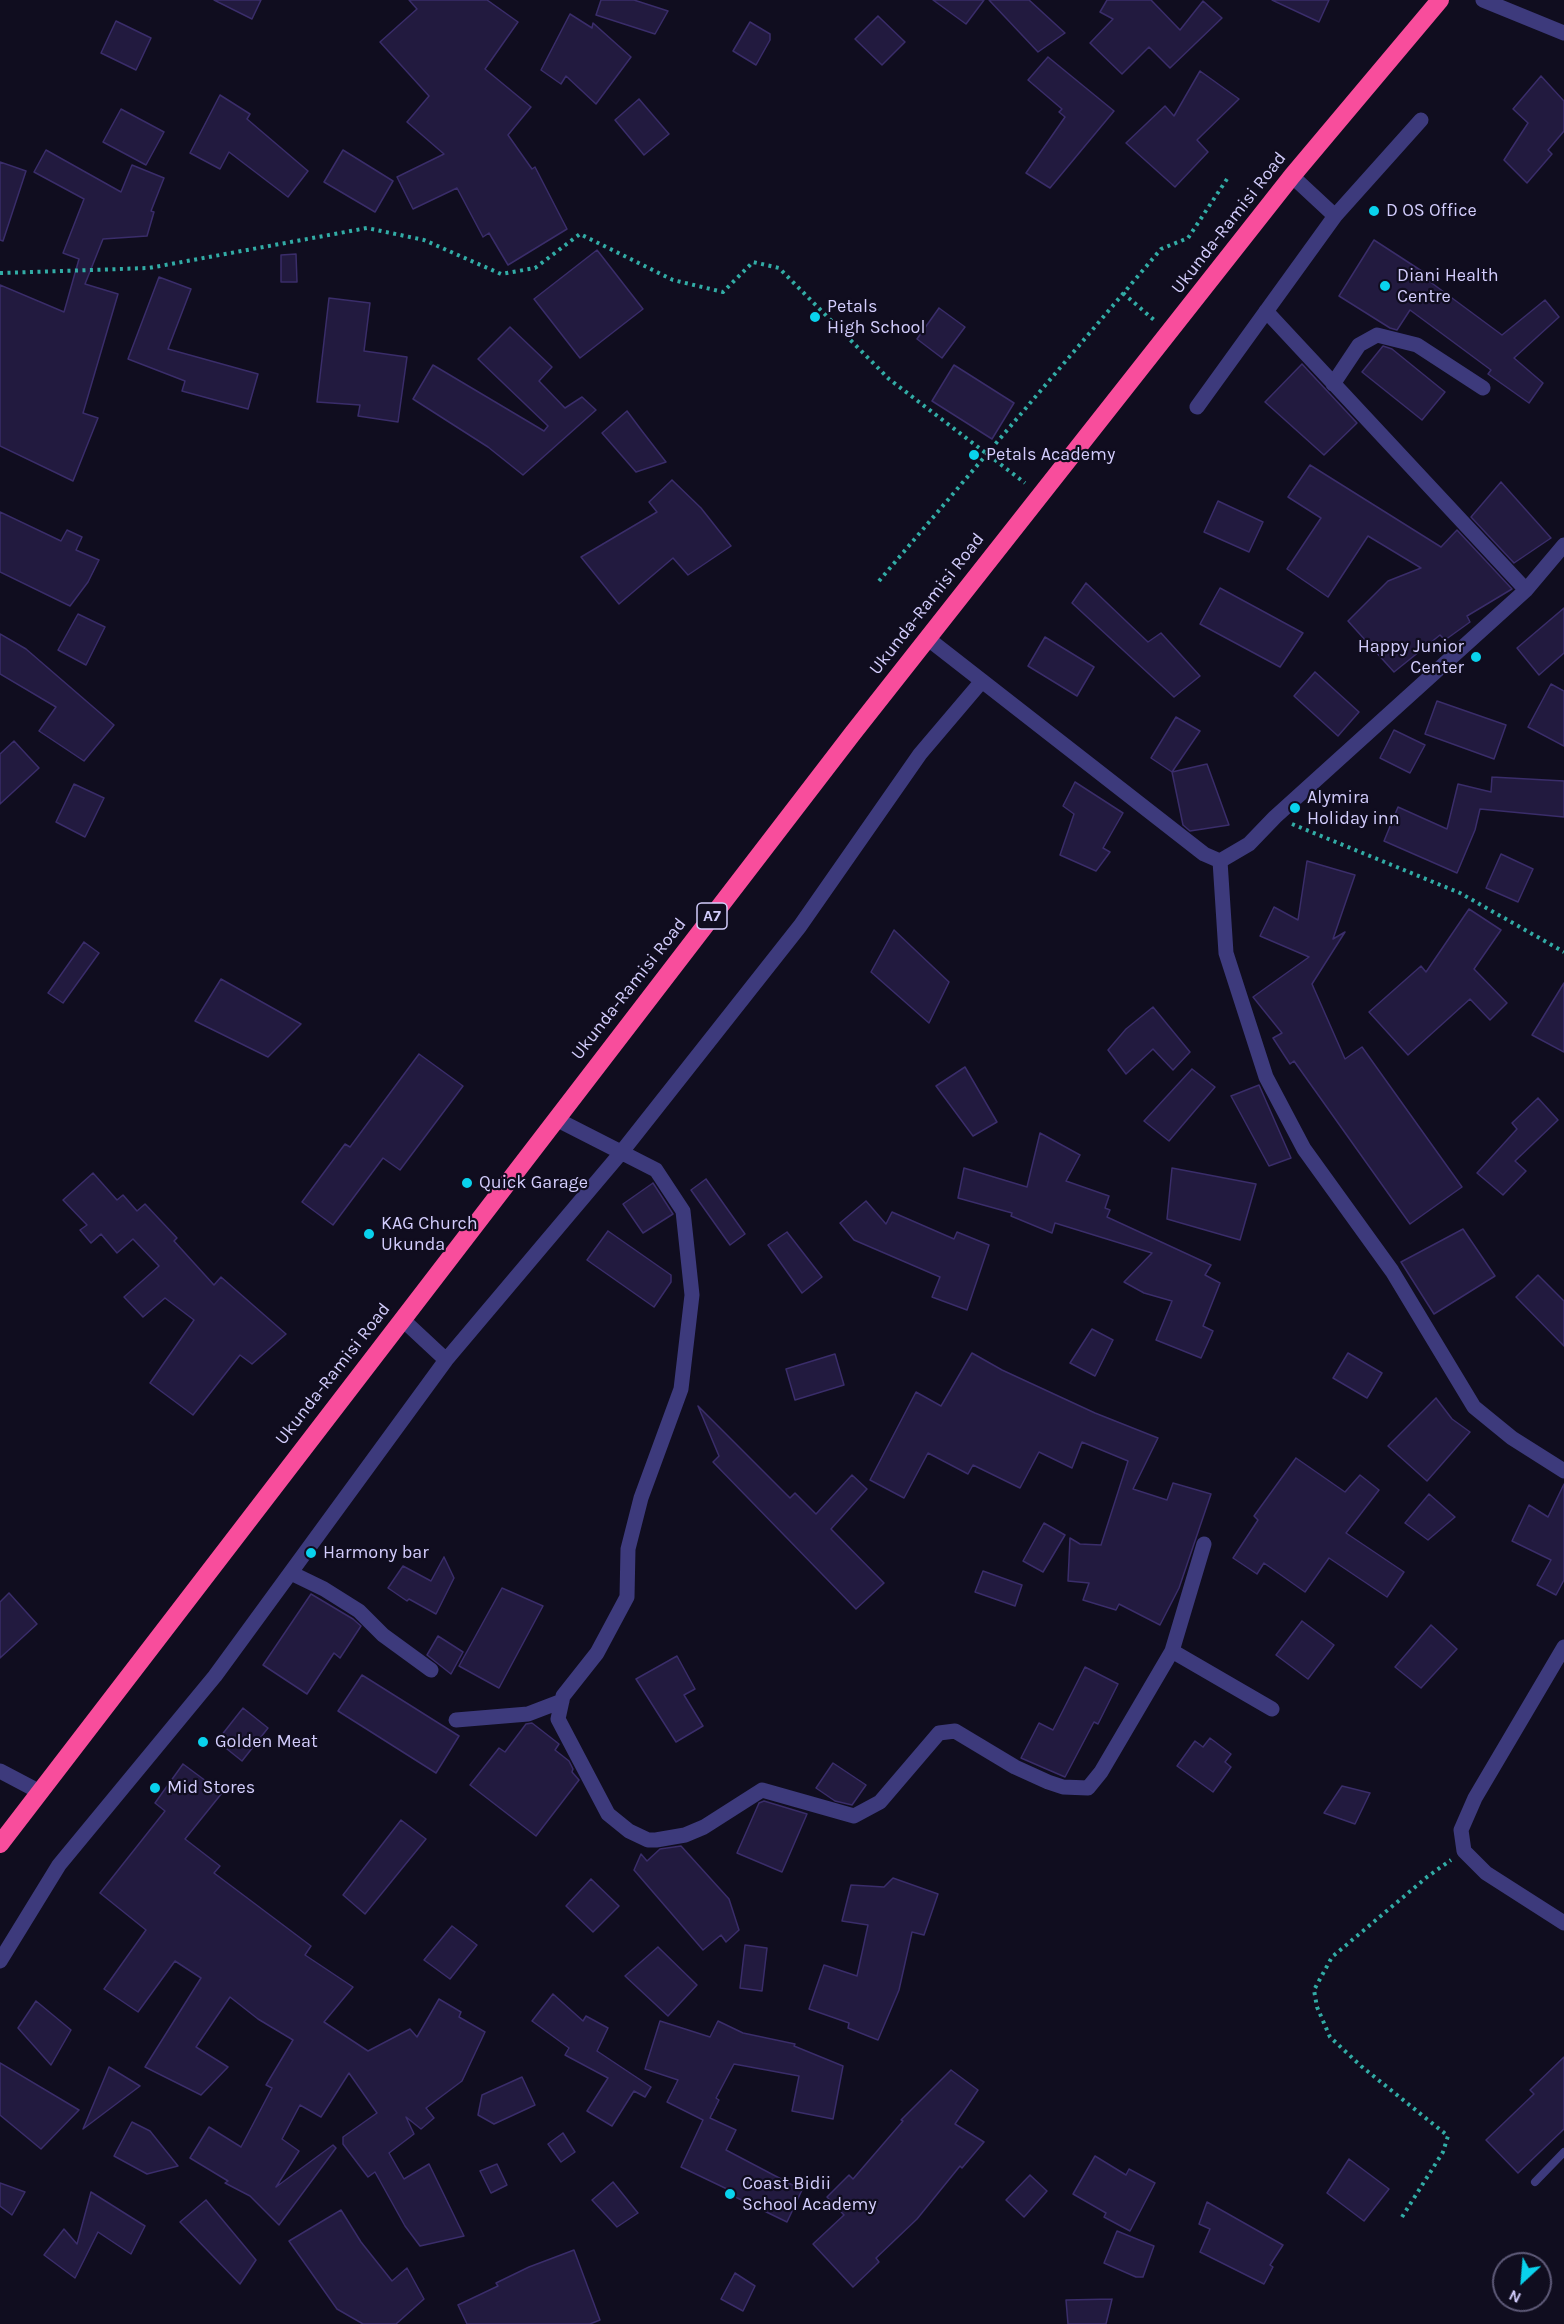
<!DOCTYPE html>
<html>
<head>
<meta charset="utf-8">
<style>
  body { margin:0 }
  #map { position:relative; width:1564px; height:2324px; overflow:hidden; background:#100d1f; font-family:Karla,sans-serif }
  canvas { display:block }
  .north { position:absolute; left:1492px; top:2252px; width:60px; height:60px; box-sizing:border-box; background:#100d1f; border:2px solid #5e5a78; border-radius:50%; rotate:206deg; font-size:16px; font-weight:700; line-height:24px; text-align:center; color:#d3cdfd }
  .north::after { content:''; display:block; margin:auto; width:21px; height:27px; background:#09d2ed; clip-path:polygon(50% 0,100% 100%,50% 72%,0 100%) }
</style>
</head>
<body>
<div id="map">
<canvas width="1564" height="2324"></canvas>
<div class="north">N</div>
</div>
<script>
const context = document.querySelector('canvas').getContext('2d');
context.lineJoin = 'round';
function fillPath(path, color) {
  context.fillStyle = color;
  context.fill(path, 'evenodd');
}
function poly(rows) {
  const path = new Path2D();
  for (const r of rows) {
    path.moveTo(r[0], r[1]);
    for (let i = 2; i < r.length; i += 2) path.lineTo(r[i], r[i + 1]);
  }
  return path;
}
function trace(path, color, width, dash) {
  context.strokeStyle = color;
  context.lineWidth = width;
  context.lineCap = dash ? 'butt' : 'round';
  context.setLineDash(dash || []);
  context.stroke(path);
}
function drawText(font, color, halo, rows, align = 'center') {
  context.font = font + ' Karla,sans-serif';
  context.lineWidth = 4.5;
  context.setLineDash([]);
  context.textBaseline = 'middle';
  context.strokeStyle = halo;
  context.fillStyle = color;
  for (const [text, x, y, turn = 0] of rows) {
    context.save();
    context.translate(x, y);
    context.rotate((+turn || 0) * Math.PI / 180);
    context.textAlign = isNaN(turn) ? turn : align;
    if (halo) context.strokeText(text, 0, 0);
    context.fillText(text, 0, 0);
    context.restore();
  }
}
const building = poly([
  [214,0,261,0,252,19,214,0],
  [409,0,487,0,518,22,485,69,531,107,508,135,532,169,535,167,567,229,508,265,489,233,483,237,457,188,413,209,397,177,444,154,407,122,429,96,380,42,417,9,409,0],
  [601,0,634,0,668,11,655,34,596,15,601,0],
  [933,0,984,0,966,24,933,0],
  [989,0,1029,0,1065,33,1038,52,989,0],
  [1107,0,1151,0,1180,30,1203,1,1222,18,1170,68,1149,47,1122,74,1090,43,1113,19,1100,12,1107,0],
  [1272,0,1329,0,1319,22,1272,0],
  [570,14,592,28,593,23,631,57,596,104,566,76,561,84,541,70,570,14],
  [878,16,905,42,882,65,855,39,878,16],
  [116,21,151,38,136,70,101,53,116,21],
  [750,22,770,34,770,40,756,65,733,51,750,22],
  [1048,57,1114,111,1050,188,1026,173,1065,117,1059,112,1062,109,1028,80,1048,57],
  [1200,71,1239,99,1197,140,1208,152,1175,187,1126,143,1165,106,1174,116,1200,71],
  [1541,76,1564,101,1564,131,1548,150,1552,154,1527,183,1504,160,1528,123,1513,109,1541,76],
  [220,95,250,114,247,119,308,171,288,197,229,152,220,169,190,153,220,95],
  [639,99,669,134,644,155,615,120,639,99],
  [121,109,164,132,146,165,103,142,121,109],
  [46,150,121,192,132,165,164,178,151,211,154,212,147,236,103,239,85,284,118,294,83,413,98,418,73,481,0,446,0,285,64,312,79,259,63,253,84,199,34,172,46,150],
  [343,150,393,181,375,212,324,182,343,150],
  [0,162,26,171,3,241,0,240,0,162],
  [1374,240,1431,277,1429,281,1502,335,1545,300,1559,317,1514,358,1543,383,1529,403,1488,374,1491,370,1410,310,1397,330,1390,328,1339,296,1374,240],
  [597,250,643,309,580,358,534,299,597,250],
  [296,254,297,282,281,282,281,255,296,254],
  [159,277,191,289,168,349,258,374,248,409,182,391,185,381,128,359,159,277],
  [329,298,370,303,364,351,407,357,398,422,358,416,360,405,317,402,329,298],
  [939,308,965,327,942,358,917,339,939,308],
  [510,327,552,367,539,381,565,408,582,397,596,410,523,475,488,447,413,399,433,365,544,431,548,426,478,359,510,327],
  [1383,346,1392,349,1445,392,1422,420,1362,372,1383,346],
  [1302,364,1357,423,1324,455,1265,402,1302,364],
  [954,365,1014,403,992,439,932,401,954,365],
  [627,411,642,431,666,462,636,472,602,433,627,411],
  [1310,465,1441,547,1457,530,1512,589,1467,616,1470,622,1445,640,1440,635,1394,672,1348,621,1388,581,1421,568,1368,536,1328,597,1287,569,1321,518,1288,497,1310,465],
  [672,480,701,508,731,546,688,575,673,558,619,604,581,557,657,512,649,502,672,480],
  [1501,482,1551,538,1514,563,1471,517,1501,482],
  [1218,501,1263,522,1249,552,1204,532,1218,501],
  [0,512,61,541,67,530,82,537,76,550,99,560,88,582,70,606,0,572,0,512],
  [1086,583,1148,642,1161,633,1200,676,1174,697,1072,603,1086,583],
  [1220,588,1303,633,1280,667,1200,624,1220,588],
  [1564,608,1564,653,1539,675,1517,648,1564,608],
  [78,614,105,627,86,665,58,650,78,614],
  [0,634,26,649,114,725,84,761,39,731,56,707,0,674,0,634],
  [1045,637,1094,667,1077,696,1028,666,1045,637],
  [1315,672,1359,712,1338,736,1294,696,1315,672],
  [1551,684,1564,691,1564,746,1528,727,1551,684],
  [1437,701,1506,725,1494,759,1425,734,1437,701],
  [1176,717,1200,731,1172,772,1151,758,1176,717],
  [1394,730,1425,745,1410,773,1380,758,1394,730],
  [14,741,39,768,0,804,0,754,14,741],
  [1207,764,1229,825,1190,831,1183,825,1172,772,1207,764],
  [1492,777,1564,781,1564,817,1480,809,1475,830,1457,873,1384,841,1398,807,1447,829,1458,784,1491,792,1492,777],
  [1075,782,1123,813,1103,848,1110,852,1096,871,1060,855,1074,814,1063,806,1075,782],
  [74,784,104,798,85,837,56,822,74,784],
  [1501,854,1533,869,1518,902,1486,888,1501,854],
  [1307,861,1355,875,1333,939,1345,932,1312,984,1345,1059,1362,1047,1462,1187,1410,1224,1294,1061,1290,1064,1273,1038,1282,1033,1253,997,1309,957,1260,936,1274,907,1298,920,1307,861],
  [1469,909,1501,930,1474,969,1507,1003,1490,1020,1470,999,1408,1055,1369,1012,1421,966,1426,972,1469,909],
  [894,930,949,982,929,1023,871,972,894,930],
  [84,942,99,953,63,1003,48,993,84,942],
  [221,979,301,1024,268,1057,195,1021,221,979],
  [1564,983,1564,1052,1532,1035,1564,983],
  [1153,1007,1190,1052,1173,1070,1153,1049,1126,1074,1108,1050,1126,1029,1153,1007],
  [419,1054,463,1086,400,1170,383,1158,333,1225,302,1202,345,1144,350,1147,419,1054],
  [965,1067,997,1122,973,1136,936,1086,965,1067],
  [1192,1069,1215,1087,1169,1141,1144,1121,1192,1069],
  [1259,1085,1291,1158,1269,1166,1231,1096,1259,1085],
  [1538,1098,1558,1120,1515,1161,1526,1171,1503,1195,1477,1173,1517,1129,1512,1123,1538,1098],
  [1040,1133,1080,1155,1066,1181,1109,1196,1105,1208,1110,1210,1107,1217,1211,1265,1205,1275,1220,1283,1203,1326,1213,1331,1201,1358,1156,1340,1172,1301,1144,1293,1124,1282,1152,1253,1055,1223,1052,1233,1011,1216,1012,1213,958,1198,964,1168,1027,1187,1040,1133],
  [1172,1168,1256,1184,1240,1240,1167,1219,1172,1168],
  [93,1173,117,1200,123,1195,137,1211,145,1204,177,1238,174,1241,214,1285,221,1277,286,1334,252,1364,240,1355,193,1415,150,1383,194,1320,165,1298,143,1317,124,1297,159,1266,133,1239,117,1253,101,1234,91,1243,80,1230,87,1225,63,1200,93,1173],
  [706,1179,745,1234,730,1245,691,1190,706,1179],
  [653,1183,673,1214,643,1233,623,1204,653,1183],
  [866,1201,886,1224,892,1212,954,1239,957,1232,989,1245,967,1310,932,1297,940,1277,854,1240,840,1223,866,1201],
  [1463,1229,1495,1276,1434,1314,1401,1262,1463,1229],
  [608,1231,671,1275,671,1282,654,1307,587,1260,608,1231],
  [787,1232,822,1277,802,1293,768,1245,787,1232],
  [1538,1275,1564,1301,1564,1346,1516,1297,1538,1275],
  [1092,1329,1113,1340,1095,1376,1070,1363,1092,1329],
  [972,1353,1002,1370,1095,1413,1158,1438,1133,1489,1167,1500,1173,1483,1211,1494,1179,1588,1160,1625,1119,1604,1116,1610,1083,1600,1089,1583,1068,1581,1070,1538,1080,1544,1101,1545,1128,1461,1082,1442,1072,1468,1039,1452,1020,1488,973,1465,968,1474,928,1453,904,1498,870,1480,916,1392,941,1406,972,1353],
  [1348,1353,1382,1373,1367,1398,1333,1378,1348,1353],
  [835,1354,844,1385,795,1400,786,1369,835,1354],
  [1436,1398,1452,1419,1470,1432,1427,1481,1388,1446,1436,1398],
  [698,1406,790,1498,795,1493,816,1514,852,1475,867,1489,831,1529,884,1583,856,1609,713,1462,719,1456,698,1406],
  [1296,1458,1345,1492,1360,1475,1379,1490,1346,1533,1404,1572,1387,1597,1329,1558,1305,1592,1264,1563,1257,1574,1233,1558,1258,1520,1254,1516,1296,1458],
  [1564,1484,1564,1580,1556,1595,1537,1585,1551,1560,1512,1541,1529,1505,1548,1517,1564,1484],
  [1429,1494,1455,1517,1428,1540,1405,1523,1429,1494],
  [1044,1523,1065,1535,1043,1572,1023,1561,1044,1523],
  [444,1557,454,1578,436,1614,409,1599,407,1601,388,1588,403,1566,431,1581,444,1557],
  [983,1571,1022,1585,1015,1606,975,1592,983,1571],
  [502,1588,543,1606,499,1688,459,1666,502,1588],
  [9,1593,37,1624,0,1658,0,1602,9,1593],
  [311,1594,353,1619,361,1626,340,1658,334,1653,307,1694,263,1665,311,1594],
  [1302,1621,1334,1645,1308,1679,1276,1655,1302,1621],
  [1431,1625,1457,1649,1421,1688,1395,1667,1431,1625],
  [438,1636,463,1652,451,1674,427,1655,438,1636],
  [677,1656,695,1689,684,1695,703,1726,676,1742,636,1679,677,1656],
  [1085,1667,1118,1684,1098,1724,1094,1722,1065,1777,1021,1758,1039,1723,1053,1730,1085,1667],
  [362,1675,459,1736,436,1773,338,1711,362,1675],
  [243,1708,268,1728,242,1761,217,1741,243,1708],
  [532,1723,559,1744,555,1750,569,1761,573,1769,572,1772,579,1780,536,1836,470,1785,499,1748,505,1752,526,1724,532,1723],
  [1210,1738,1231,1754,1225,1762,1231,1767,1213,1792,1177,1766,1195,1741,1203,1747,1210,1738],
  [833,1763,866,1785,852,1805,835,1801,816,1788,833,1763],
  [183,1764,222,1793,185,1839,220,1866,214,1873,311,1946,305,1955,353,1987,324,2022,368,2051,410,2029,417,2037,439,1999,461,2012,459,2017,485,2032,462,2081,426,2108,434,2118,421,2129,406,2117,414,2134,389,2153,404,2179,429,2164,464,2236,420,2246,405,2226,375,2172,368,2177,343,2144,343,2137,377,2113,349,2073,321,2117,300,2105,282,2139,299,2151,276,2187,333,2145,336,2148,279,2225,250,2196,225,2183,228,2181,190,2158,209,2127,241,2147,272,2088,266,2085,293,2040,258,2019,230,1997,196,2047,228,2067,201,2095,145,2067,201,1978,175,1961,138,2012,104,1989,146,1930,100,1893,165,1811,155,1803,183,1764],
  [1342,1786,1370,1793,1355,1824,1324,1813,1342,1786],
  [764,1801,807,1814,782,1872,737,1853,759,1803,764,1801],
  [401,1820,426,1839,365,1914,343,1895,401,1820],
  [681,1846,729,1899,739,1930,726,1942,721,1935,703,1950,634,1870,641,1854,647,1861,660,1849,681,1846],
  [893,1878,938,1894,924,1935,912,1932,899,1990,878,2040,848,2028,849,2023,809,2009,824,1965,857,1976,868,1925,842,1921,851,1885,884,1887,893,1878],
  [591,1879,619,1906,593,1932,566,1906,591,1879],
  [452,1926,477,1945,450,1979,424,1960,452,1926],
  [745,1945,767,1948,762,1991,740,1988,745,1945],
  [658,1947,697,1985,668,2016,625,1976,658,1947],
  [553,1994,583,2021,586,2016,608,2028,597,2051,651,2087,645,2097,634,2091,612,2126,587,2111,608,2078,565,2055,569,2048,532,2021,553,1994],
  [36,2001,71,2030,51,2065,18,2028,36,2001],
  [660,2021,710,2037,718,2021,743,2033,795,2044,794,2046,843,2066,833,2119,792,2111,799,2076,734,2064,716,2098,719,2100,710,2118,736,2130,726,2150,802,2190,787,2222,725,2192,727,2189,681,2167,703,2120,667,2102,678,2080,645,2069,660,2021],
  [1564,2057,1564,2129,1518,2173,1486,2140,1534,2094,1530,2090,1564,2057],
  [0,2063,79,2110,41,2149,0,2115,0,2063],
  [109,2067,140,2086,83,2129,109,2067],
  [951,2070,978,2090,955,2124,984,2142,962,2168,960,2166,917,2219,876,2258,879,2262,853,2287,813,2244,844,2215,827,2197,849,2175,853,2179,903,2121,901,2120,951,2070],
  [522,2077,535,2105,494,2124,478,2115,482,2095,522,2077],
  [132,2122,150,2131,178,2166,147,2174,114,2156,132,2122],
  [563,2133,575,2152,561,2162,548,2144,563,2133],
  [1095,2156,1126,2175,1129,2169,1155,2183,1130,2231,1104,2217,1106,2213,1073,2194,1095,2156],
  [1349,2159,1389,2189,1364,2221,1327,2193,1349,2159],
  [497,2164,507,2185,491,2193,480,2171,497,2164],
  [1030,2175,1047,2191,1024,2217,1006,2200,1030,2175],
  [613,2182,638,2213,617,2227,592,2200,613,2182],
  [0,2183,25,2192,12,2215,0,2206,0,2183],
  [91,2192,145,2226,131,2254,98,2232,75,2278,44,2255,64,2229,77,2244,91,2192],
  [206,2200,256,2260,240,2284,180,2222,206,2200],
  [1207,2202,1283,2245,1270,2265,1273,2267,1264,2284,1200,2252,1210,2229,1199,2224,1207,2202],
  [341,2210,361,2242,392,2281,407,2268,424,2299,396,2324,363,2324,337,2309,289,2241,341,2210],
  [1117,2231,1154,2246,1143,2277,1136,2277,1104,2263,1117,2231],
  [574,2250,600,2320,590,2324,467,2324,458,2305,498,2286,496,2283,529,2267,574,2250],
  [735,2273,755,2286,743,2311,721,2299,735,2273],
  [1112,2299,1106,2324,1068,2324,1066,2300,1112,2299]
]);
fillPath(building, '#221a3f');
trace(building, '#3a2d6a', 1.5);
trace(poly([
  [0,273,149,268,367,228,424,240,501,274,535,268,580,234,673,280,723,292,753,262,779,268,889,379,1025,483],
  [1123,293,1154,320],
  [879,581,1161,249,1188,238,1227,179],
  [1292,824,1460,893,1564,952],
  [1402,2217,1443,2152,1448,2136,1361,2066,1330,2037,1317,2007,1314,1990,1332,1957,1427,1877,1451,1860]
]), '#32aca6', 4, [3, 4.5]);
trace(poly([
  [1535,2182,1564,2152]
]), '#3d3a7c', 8);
trace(poly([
  [1483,0,1564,33],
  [1292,176,1335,216],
  [1266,311,1526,590],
  [1333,384,1359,345,1377,335,1417,345,1483,388],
  [1197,407,1335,216,1421,120],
  [927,638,1204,854,1220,861,1249,844,1275,817,1526,590,1564,545],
  [1220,861,1226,953,1266,1077,1304,1149,1392,1271,1474,1407,1512,1438,1564,1471],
  [556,1119,656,1170,683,1211,692,1295,681,1389,641,1498,628,1549,627,1597,597,1653,563,1696,558,1719,608,1814,629,1831,648,1840,656,1840,685,1835,704,1827,762,1790,854,1816,880,1802,939,1733,955,1731,1015,1767,1048,1782,1063,1787,1088,1788,1101,1772,1172,1651,1272,1709],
  [402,1319,446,1360],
  [291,1573,324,1589,359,1611,383,1635,431,1670],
  [1564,1647,1475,1798,1461,1830,1464,1851,1486,1873,1564,1923],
  [1172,1651,1204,1544],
  [456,1720,528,1714,562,1701],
  [0,1771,38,1791],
  [0,1961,59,1865,215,1676,446,1360,620,1154,800,926,920,754,982,681]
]), '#3d3a7c', 15);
trace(poly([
  [0,1844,853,733,1292,176,1440,0]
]), '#f84d9c', 18);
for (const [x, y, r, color] of [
  [1374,211,6,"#09d2ed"],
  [1385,286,6,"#09d2ed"],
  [815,317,6,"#09d2ed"],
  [974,455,6,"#09d2ed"],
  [1476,657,6,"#09d2ed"],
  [1295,808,6,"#09d2ed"],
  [467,1183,6,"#09d2ed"],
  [369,1234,6,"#09d2ed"],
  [311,1553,6,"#09d2ed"],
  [203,1742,6,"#09d2ed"],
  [155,1788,6,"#09d2ed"],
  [730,2194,6,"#09d2ed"]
]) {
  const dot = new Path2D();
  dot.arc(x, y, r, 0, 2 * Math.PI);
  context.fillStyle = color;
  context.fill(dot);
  trace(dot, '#100d1f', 2);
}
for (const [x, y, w] of [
  [712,916,30]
]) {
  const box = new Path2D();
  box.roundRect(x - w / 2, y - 13, w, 26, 4.5);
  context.fillStyle = '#100d1f';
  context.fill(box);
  trace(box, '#d3cdfd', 1.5);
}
drawText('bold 16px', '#d3cdfd', null, [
  ["A7",712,916]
]);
drawText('18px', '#d3cdfd', '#100d1f', [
  ["D OS Office",1386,211],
  ["Diani Health",1397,276],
  ["Centre",1397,297],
  ["Petals",827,307],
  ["High School",827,328],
  ["Petals Academy",986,455],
  ["Happy Junior",1464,647,"right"],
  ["Center",1464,668,"right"],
  ["Alymira",1307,798],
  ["Holiday inn",1307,819],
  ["Quick Garage",479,1183],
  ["KAG Church",381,1224],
  ["Ukunda",381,1245],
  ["Harmony bar",323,1553],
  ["Golden Meat",215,1742],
  ["Mid Stores",167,1788],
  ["Coast Bidii",742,2184],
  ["School Academy",742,2205]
], 'left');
drawText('18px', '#d3cdfd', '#100d1f', [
  ["Ukunda-Ramisi Road",1229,223,-52],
  ["Ukunda-Ramisi Road",927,604,-52],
  ["Ukunda-Ramisi Road",629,989,-52],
  ["Ukunda-Ramisi Road",333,1374,-52]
]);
</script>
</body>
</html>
